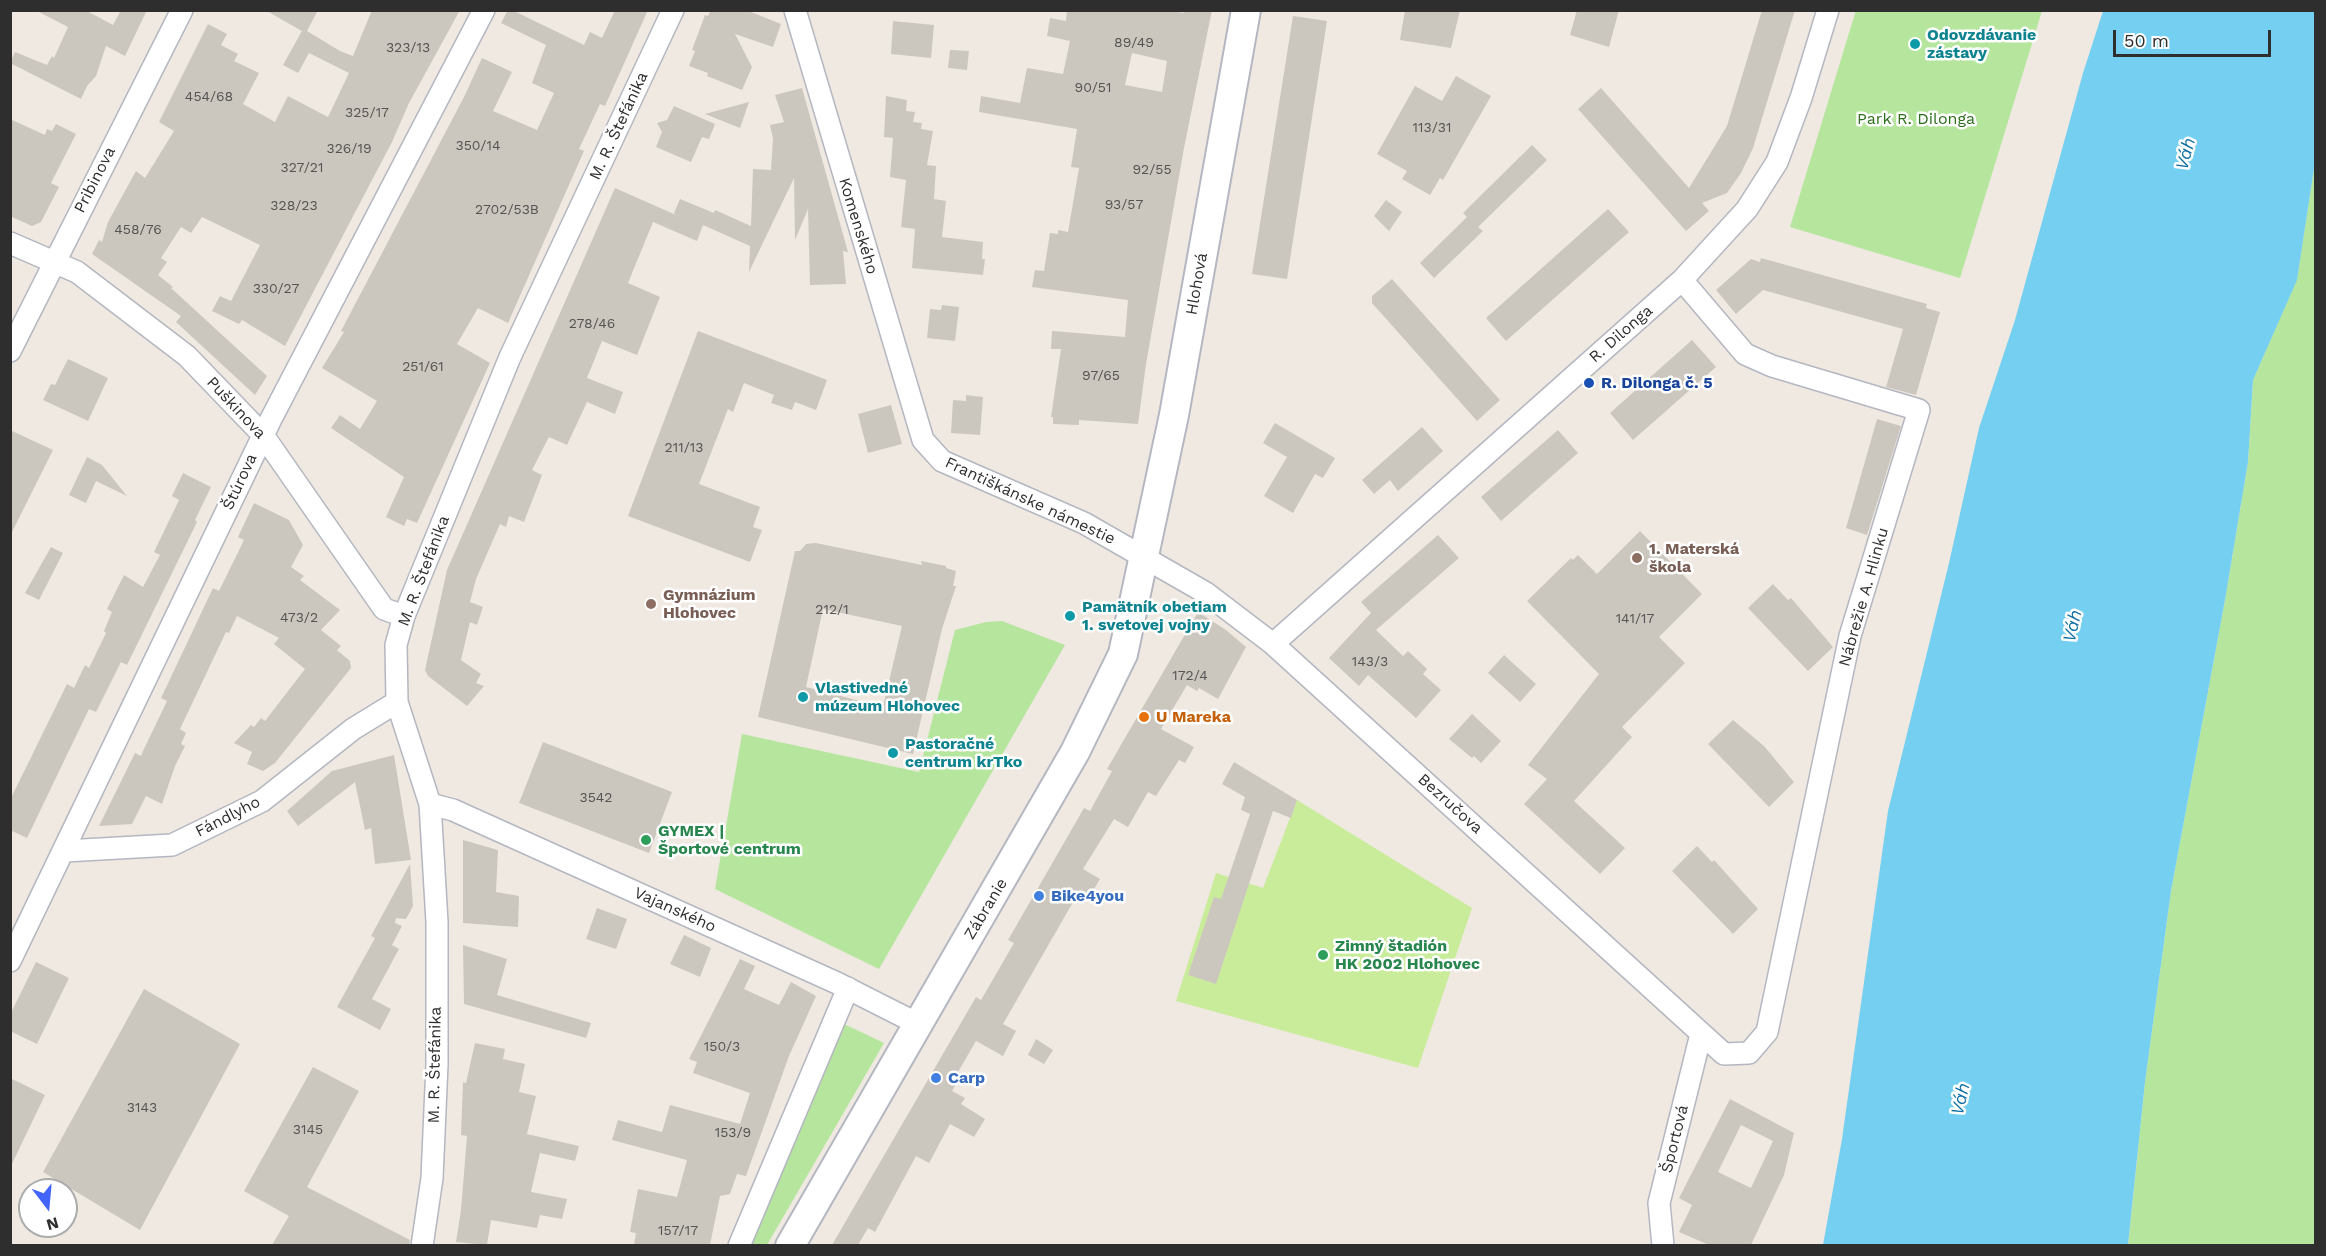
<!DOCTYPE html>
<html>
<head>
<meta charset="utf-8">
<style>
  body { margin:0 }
  #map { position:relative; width:2326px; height:1256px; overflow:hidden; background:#efe9e1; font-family:"Work Sans",sans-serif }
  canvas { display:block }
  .frame { position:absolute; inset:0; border:12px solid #2e2e2e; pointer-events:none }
  .north { position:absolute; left:18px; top:1178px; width:60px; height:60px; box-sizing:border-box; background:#fff; border:2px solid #ababab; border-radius:50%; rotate:164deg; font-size:16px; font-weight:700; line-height:24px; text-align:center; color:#2e2e2e }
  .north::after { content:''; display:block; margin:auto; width:21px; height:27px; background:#4264fb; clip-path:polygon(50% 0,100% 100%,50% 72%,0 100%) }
  .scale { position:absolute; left:2113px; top:30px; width:158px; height:27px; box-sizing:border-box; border:3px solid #2e2e2e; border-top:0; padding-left:8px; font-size:18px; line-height:21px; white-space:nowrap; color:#2e2e2e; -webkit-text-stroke:4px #fff; paint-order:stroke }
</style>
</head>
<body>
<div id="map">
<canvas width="2326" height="1256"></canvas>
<div class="frame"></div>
<div class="north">N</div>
<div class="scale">50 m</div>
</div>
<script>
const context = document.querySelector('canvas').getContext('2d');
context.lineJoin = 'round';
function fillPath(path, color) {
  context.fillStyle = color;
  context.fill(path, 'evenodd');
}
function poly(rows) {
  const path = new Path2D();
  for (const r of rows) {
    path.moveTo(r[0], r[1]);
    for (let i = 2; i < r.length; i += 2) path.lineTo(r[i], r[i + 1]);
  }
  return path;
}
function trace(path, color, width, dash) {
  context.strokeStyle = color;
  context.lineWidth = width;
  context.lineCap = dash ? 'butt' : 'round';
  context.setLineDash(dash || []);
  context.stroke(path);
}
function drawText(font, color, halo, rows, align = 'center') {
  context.font = font + ' "Work Sans",sans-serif';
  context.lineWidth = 5;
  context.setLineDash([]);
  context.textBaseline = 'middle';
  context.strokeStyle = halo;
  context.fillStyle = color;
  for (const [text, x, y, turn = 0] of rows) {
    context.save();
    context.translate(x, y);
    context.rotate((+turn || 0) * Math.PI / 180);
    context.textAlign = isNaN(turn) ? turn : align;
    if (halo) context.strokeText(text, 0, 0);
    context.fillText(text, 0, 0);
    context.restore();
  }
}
fillPath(poly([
  [1856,10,2042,11,1960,278,1790,227],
  [2315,162,2315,1245,2128,1246,2145,1082,2171,891,2225,600,2248,462,2253,380,2297,279],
  [1002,621,1065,645,879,969,715,889,742,734,919,772,955,630,986,622],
  [842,1023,884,1043,767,1245,746,1246]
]), '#b6e59e');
fillPath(poly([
  [1297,800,1472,908,1418,1068,1176,1001,1216,873,1263,888]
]), '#c9ec9a');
fillPath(poly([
  [2103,11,2316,11,2315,162,2297,280,2253,380,2248,462,2225,600,2171,891,2145,1082,2128,1245,1823,1245,1842,1139,1888,811,1949,563,1979,428,2015,320,2083,73]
]), '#75cff0');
fillPath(poly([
  [35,10,85,10,113,25,121,10,147,10,125,56,106,46,96,76,87,86,81,99,10,63,15,52,47,65,52,56,54,58,68,27],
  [265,10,318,10,307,31,340,51,353,56,372,10,460,10,409,103,392,142,285,346,242,320,239,324,212,311,220,296,231,301,260,245,202,217,191,233,181,227,161,258,167,262,158,275,173,287,171,288,267,376,255,395,176,322,181,316,92,254,99,240,102,242,108,222,136,171,145,178,174,131,159,122,208,24,227,34,221,45,238,54,234,61,259,73,243,104,275,122,288,96,328,117,349,73,309,53,298,73,283,65,302,31],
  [508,10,512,10,584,45,590,32,602,38,615,10,648,10,605,106,600,104,579,149,584,151,508,323,478,308,457,344,490,363,417,523,407,519,404,526,386,517,404,477,331,428,340,415,360,429,377,401,322,368,344,332,341,331,464,97,482,58,512,72,493,111,537,130,554,93,532,83,546,45,501,23],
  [711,10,746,10,781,24,773,47,735,34,752,67,742,90,707,76,708,73,689,66,695,51,692,50,705,15,708,16],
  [1067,10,1168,10,1184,13,1184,10,1212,10,1184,148,1146,364,1138,424,1079,420,1079,425,1053,424,1053,417,1051,417,1061,349,1051,349,1052,331,1125,337,1128,300,1032,287,1035,270,1044,271,1050,233,1058,234,1058,230,1068,232,1079,168,1071,167,1077,129,979,112,981,96,1020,103,1027,68,1063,74,1070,41,1047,36,1050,18,1066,21],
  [1132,53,1167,61,1162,92,1125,85],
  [1405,10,1460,10,1451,48,1400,40],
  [1577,10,1619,10,1609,47,1570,35],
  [1762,10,1795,10,1753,148,1741,173,1727,193,1702,203,1709,211,1686,231,1578,109,1601,88,1689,188,1727,126],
  [1293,16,1327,21,1287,279,1252,274],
  [893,21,934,25,931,58,891,54],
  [950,50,969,51,967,70,948,68],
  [1456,76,1491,96,1443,180,1440,178,1430,195,1402,179,1407,171,1377,154,1415,86,1442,101],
  [802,88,848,252,843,251,846,284,810,285,808,209,795,240,794,178,749,272,750,246,703,225,697,241,653,222,628,283,660,297,637,355,602,341,587,378,623,392,615,414,587,402,567,445,549,437,532,470,542,475,524,522,509,516,506,527,500,524,476,579,470,602,483,607,477,625,470,622,461,660,481,674,476,683,484,686,467,706,428,676,425,670,447,570,615,188,676,215,674,213,680,199,714,213,715,210,751,226,753,169,771,170,773,139,770,125,784,122,775,95],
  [886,96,907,100,906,111,915,112,913,122,922,123,921,129,933,131,927,165,936,166,934,199,946,201,942,237,983,242,982,259,985,259,983,275,912,268,915,229,901,227,906,180,890,177,893,138,884,137],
  [749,102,740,128,705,114],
  [674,106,715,124,709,139,702,137,691,162,656,147,662,132,657,123,667,120],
  [10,119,45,135,47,129,52,131,56,124,76,134,51,183,59,187,41,222,32,226,10,216],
  [1532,145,1547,160,1478,227,1483,231,1434,278,1420,263,1467,217,1463,213],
  [1386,200,1402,212,1389,231,1374,216],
  [1608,209,1629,232,1506,341,1486,318],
  [1761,258,1927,304,1926,308,1940,312,1916,395,1886,387,1903,329,1763,290,1736,314,1716,290,1751,259,1760,262],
  [1392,279,1500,400,1477,421,1372,303,1372,296],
  [942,305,959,307,955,341,927,338,930,309,941,310],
  [698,331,827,380,816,410,795,402,792,410,771,403,774,395,744,383,733,412,728,409,699,484,760,507,753,527,762,530,750,562,628,516],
  [1692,340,1716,367,1633,440,1610,413],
  [68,359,108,378,88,421,43,400,51,384,55,385],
  [966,395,983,397,980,435,951,433,953,400,966,401],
  [891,405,902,444,868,453,858,414],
  [1877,419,1901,426,1867,535,1846,528],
  [1275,423,1335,458,1323,478,1315,474,1293,513,1264,496,1287,457,1263,443],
  [1422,427,1443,451,1398,491,1390,480,1374,494,1362,480],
  [10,430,53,450,10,536],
  [1558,430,1578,453,1501,521,1481,497],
  [87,457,102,465,127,496,96,481,86,503,69,495],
  [183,473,211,487,195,520,197,522,127,665,121,662,96,712,89,709,27,838,10,830,10,800,67,684,74,688,85,665,89,668,106,633,104,631,112,612,107,609,124,575,143,587,160,555,154,552,179,500,172,496],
  [254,503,289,520,303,545,291,567,304,576,300,580,340,610,321,630,341,646,337,650,350,661,351,668,275,763,263,771,247,764,252,752,234,743,251,725,254,727,261,718,265,721,305,669,274,644,279,638,237,616,229,633,226,632,180,729,186,733,181,744,185,746,175,766,162,804,146,796,132,824,99,826,135,753,141,756,143,751,167,701,161,698,213,588,219,591,244,540,238,537],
  [1640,531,1702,594,1659,637,1685,663,1622,727,1632,737,1574,801,1625,848,1600,874,1524,804,1547,779,1528,765,1599,674,1527,601,1571,558,1573,560,1578,555,1597,574],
  [1438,535,1459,558,1376,630,1403,656,1408,651,1427,669,1423,674,1441,690,1416,718,1368,675,1359,686,1329,658,1371,613,1361,602],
  [816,543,922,565,921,561,946,566,946,568,956,571,953,586,956,586,942,629,913,754,758,717,795,551,800,551,806,544],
  [823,609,902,626,883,707,806,687],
  [51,547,63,553,39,600,25,593],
  [1773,584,1788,600,1791,598,1833,647,1808,671,1748,608],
  [1198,612,1226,630,1246,647,1218,699,1199,688,1197,691,1187,685,1161,729,1194,747,1185,763,1179,760,1156,796,1148,792,1128,827,1114,819,1083,869,1100,879,1090,896,1080,890,1003,1024,1016,1031,1003,1056,976,1041,958,1072,962,1074,952,1091,965,1098,961,1104,985,1119,974,1137,950,1124,929,1163,916,1156,875,1232,868,1228,858,1245,832,1245,976,997,981,1000,1014,943,1008,940,1084,808,1090,811,1112,771,1107,769],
  [1504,655,1536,684,1520,702,1488,673],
  [1472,714,1501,741,1481,763,1474,756,1472,758,1449,739],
  [1733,720,1764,746,1794,782,1769,807,1708,744],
  [543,742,672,792,649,853,519,803],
  [394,755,411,860,375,864,371,828,365,830,355,782,298,826,287,811,332,771],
  [1234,762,1297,800,1291,818,1273,811,1216,984,1188,975,1214,897,1221,899,1250,814,1241,810,1245,797,1222,784],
  [463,840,498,850,496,892,519,896,518,927,463,923],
  [1697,846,1712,862,1714,860,1758,909,1733,934,1672,871],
  [410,864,413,906,406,919,396,918,395,923,402,926,392,945,399,949,372,999,391,1009,380,1030,337,1007,375,938,371,936],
  [597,908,627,919,616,949,586,939],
  [684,935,711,948,700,977,670,964],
  [463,945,507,959,497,995,591,1023,586,1038,464,1004],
  [740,959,755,966,744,989,779,1005,791,982,816,996,789,1056,746,1176,737,1174,730,1194,720,1196,710,1245,634,1245,636,1233,630,1232,638,1189,677,1197,687,1160,612,1140,618,1120,662,1132,670,1105,740,1124,750,1093,693,1073,697,1062,689,1059],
  [36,962,69,978,37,1044,10,1031,10,1015],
  [144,989,240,1044,140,1230,43,1172],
  [1036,1039,1053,1050,1044,1064,1028,1055],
  [475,1043,505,1049,503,1059,525,1064,519,1092,536,1096,527,1134,579,1146,575,1161,540,1153,531,1192,567,1199,562,1219,540,1215,537,1228,491,1220,487,1245,456,1242,461,1210,467,1136,461,1135,463,1082,466,1083],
  [313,1067,359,1091,307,1187,410,1240,409,1245,272,1245,289,1216,244,1191],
  [10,1078,45,1095,10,1168],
  [1730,1099,1794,1133,1784,1175,1751,1245,1709,1245,1679,1232,1692,1205,1679,1198],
  [1741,1125,1773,1141,1751,1188,1718,1172]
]), '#cbc7bf');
const minor = poly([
  [795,10,923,440,942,461,1084,523,1206,593,1273,644,1724,1054,1749,1053,1767,1032,1850,636,1919,410,1772,366,1745,354,1682,280],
  [10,243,77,272,187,356,263,435,384,609,404,616],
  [10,351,182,10],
  [1273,644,1682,280,1747,209,1777,162,1801,98,1828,10],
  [430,804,453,810,837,983,918,1024],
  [65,851,172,845,262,801,353,729,397,702],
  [10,961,271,419,484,10],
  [422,1246,432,1178,437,1064,437,922,430,804,397,702,396,645,404,616,510,357,673,10],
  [739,1246,848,988],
  [1663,1246,1659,1203,1701,1034]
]);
const secondary = poly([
  [790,1246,1075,752,1123,654,1174,415,1246,10]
]);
trace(minor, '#b4b7c1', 24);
trace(secondary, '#b4b7c1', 32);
trace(minor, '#fff', 21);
trace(secondary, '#fff', 28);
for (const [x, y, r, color] of [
  [1915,44,6,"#0f9aa8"],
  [1589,383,6,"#1a4fb4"],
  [1637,558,6,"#8d6e63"],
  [651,604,6,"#8d6e63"],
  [1070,616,6,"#0f9aa8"],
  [803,697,6,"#0f9aa8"],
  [1144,717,6,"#e8710a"],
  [893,753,6,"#0f9aa8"],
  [646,840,6,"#2e9e5b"],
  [1039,896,6,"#3f7fe0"],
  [1323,955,6,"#2e9e5b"],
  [936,1078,6,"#3f7fe0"]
]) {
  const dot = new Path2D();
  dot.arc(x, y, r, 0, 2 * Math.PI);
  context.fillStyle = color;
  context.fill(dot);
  trace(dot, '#fff', 2);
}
drawText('14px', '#555452', null, [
  ["89/49",1134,43],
  ["323/13",408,48],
  ["90/51",1093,88],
  ["454/68",209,97],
  ["325/17",367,113],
  ["113/31",1432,128],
  ["350/14",478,146],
  ["326/19",349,149],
  ["327/21",302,168],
  ["92/55",1152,170],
  ["93/57",1124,205],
  ["328/23",294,206],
  ["2702/53B",507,210],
  ["458/76",138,230],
  ["330/27",276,289],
  ["278/46",592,324],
  ["251/61",423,367],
  ["97/65",1101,376],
  ["211/13",684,448],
  ["212/1",832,610],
  ["473/2",299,618],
  ["141/17",1635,619],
  ["143/3",1370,662],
  ["172/4",1190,676],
  ["3542",596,798],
  ["150/3",722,1047],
  ["3143",142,1108],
  ["3145",308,1130],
  ["153/9",733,1133],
  ["157/17",678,1231]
]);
drawText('bold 16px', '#0d838f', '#fff', [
  ["Odovzdávanie",1927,35],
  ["zástavy",1927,53],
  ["Pamätník obetiam",1082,607],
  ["1. svetovej vojny",1082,625],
  ["Vlastivedné",815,688],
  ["múzeum Hlohovec",815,706],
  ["Pastoračné",905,744],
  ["centrum krTko",905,762]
], 'left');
drawText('16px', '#2c6e1b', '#fff', [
  ["Park R. Dilonga",1916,119]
]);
drawText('16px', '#2e2e2e', '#fff', [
  ["M. R. Štefánika",619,126,-65],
  ["Pribinova",95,180,-63],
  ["Komenského",858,226,73],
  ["Hlohová",1197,284,-80],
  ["R. Dilonga",1621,334,-41],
  ["Puškinova",236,408,47],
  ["Štúrova",240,482,-65],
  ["Františkánske námestie",1030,501,25],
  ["M. R. Štefánika",424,571,-69],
  ["Nábrežie A. Hlinku",1864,597,-74],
  ["Bezručova",1450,804,42],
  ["Fándlyho",228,817,-27],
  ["Zábranie",986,909,-59],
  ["Vajanského",675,910,24],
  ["M. R. Štefánika",435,1065,-89],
  ["Športová",1675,1139,-76]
]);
drawText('bold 16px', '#164399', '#fff', [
  ["R. Dilonga č. 5",1601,383]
], 'left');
drawText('bold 16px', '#785e54', '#fff', [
  ["1. Materská",1649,549],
  ["škola",1649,567],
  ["Gymnázium",663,595],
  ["Hlohovec",663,613]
], 'left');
drawText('bold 16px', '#c56008', '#fff', [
  ["U Mareka",1156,717]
], 'left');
drawText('bold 16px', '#27864d', '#fff', [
  ["GYMEX |",658,831],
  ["Športové centrum",658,849],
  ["Zimný štadión",1335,946],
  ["HK 2002 Hlohovec",1335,964]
], 'left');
drawText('bold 16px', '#366cbe', '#fff', [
  ["Bike4you",1051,896],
  ["Carp",948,1078]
], 'left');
drawText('italic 18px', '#0d6fa3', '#fff', [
  ["Váh",2186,154,-75],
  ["Váh",2073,626,-77],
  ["Váh",1961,1099,-77]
]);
</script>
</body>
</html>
